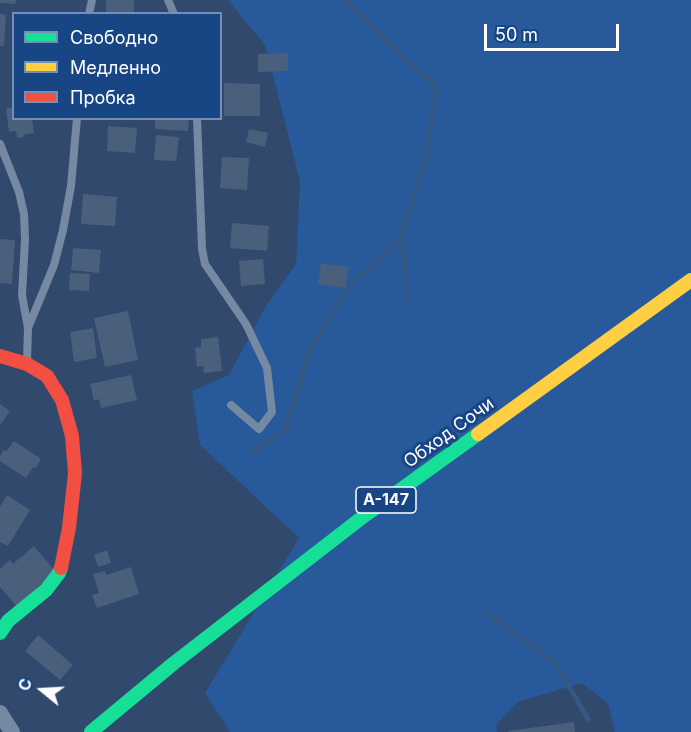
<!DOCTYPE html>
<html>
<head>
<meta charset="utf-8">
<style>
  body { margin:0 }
  #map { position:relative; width:691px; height:732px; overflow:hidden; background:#30496c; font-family:Inter,sans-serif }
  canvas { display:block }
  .legend { position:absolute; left:12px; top:12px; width:210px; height:108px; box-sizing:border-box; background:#184584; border:2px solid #748fb5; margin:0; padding:8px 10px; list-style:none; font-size:18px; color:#fff }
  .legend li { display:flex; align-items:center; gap:12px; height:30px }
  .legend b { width:30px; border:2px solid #748fb5 }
  .north { position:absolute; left:12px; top:660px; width:60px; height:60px; -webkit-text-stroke:4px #184584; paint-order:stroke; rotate:288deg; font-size:16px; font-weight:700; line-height:24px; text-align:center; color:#fff }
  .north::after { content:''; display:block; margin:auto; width:21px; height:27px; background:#fff; clip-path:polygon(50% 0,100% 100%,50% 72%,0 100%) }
  .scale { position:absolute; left:484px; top:24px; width:135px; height:27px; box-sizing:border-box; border:3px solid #fff; border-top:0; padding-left:8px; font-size:18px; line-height:21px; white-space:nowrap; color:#fff; -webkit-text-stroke:4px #184584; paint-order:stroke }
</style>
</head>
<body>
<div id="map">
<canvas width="691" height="732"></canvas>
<ul class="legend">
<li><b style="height:8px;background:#16e098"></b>Свободно</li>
<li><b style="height:8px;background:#ffcf43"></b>Медленно</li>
<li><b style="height:8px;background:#f24e42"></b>Пробка</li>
</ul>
<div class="north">С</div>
<div class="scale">50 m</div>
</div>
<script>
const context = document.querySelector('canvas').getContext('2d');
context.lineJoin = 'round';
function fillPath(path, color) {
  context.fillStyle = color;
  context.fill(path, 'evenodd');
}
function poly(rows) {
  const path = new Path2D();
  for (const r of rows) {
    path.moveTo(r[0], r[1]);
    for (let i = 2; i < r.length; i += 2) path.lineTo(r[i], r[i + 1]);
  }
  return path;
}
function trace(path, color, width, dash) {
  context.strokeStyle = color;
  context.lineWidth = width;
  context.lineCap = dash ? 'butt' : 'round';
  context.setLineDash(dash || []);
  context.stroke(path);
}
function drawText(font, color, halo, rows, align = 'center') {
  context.font = font + ' Inter,sans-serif';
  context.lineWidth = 6;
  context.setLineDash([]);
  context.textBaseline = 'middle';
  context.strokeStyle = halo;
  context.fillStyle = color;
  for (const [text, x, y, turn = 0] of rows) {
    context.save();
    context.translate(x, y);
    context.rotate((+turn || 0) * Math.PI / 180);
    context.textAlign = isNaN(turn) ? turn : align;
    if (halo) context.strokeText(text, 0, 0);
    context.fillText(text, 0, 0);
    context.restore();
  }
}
fillPath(poly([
  [228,0,691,0,691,732,615,732,608,704,582,683,518,702,496,725,497,732,230,732,205,693,299,538,200,445,192,391,229,375,267,304,296,264,300,181,265,45]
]), '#27599b');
trace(poly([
  [346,0,415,68,437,87,424,164,402,235,407,299],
  [252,453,285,430,312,345,350,286,402,235],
  [484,611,556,664,588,719]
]), '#365885', 5);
fillPath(poly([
  [0,0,16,0,15,4,0,3],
  [106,0,134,0,134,14,106,14],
  [0,14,6,15,4,46,0,46],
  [288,53,288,71,258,72,258,54],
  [224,83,260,84,260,116,224,116],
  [14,107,14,118,32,118,34,133,25,134,23,137,17,138,16,131,9,132,6,108],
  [155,118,189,118,188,131,155,129],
  [108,126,137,128,135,153,107,151],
  [249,129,268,133,265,147,246,142],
  [156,135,179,137,176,161,154,160],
  [222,157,249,158,247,190,220,188],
  [83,194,117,197,115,226,81,224],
  [232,223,269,226,267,251,230,248],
  [0,239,15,240,12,284,0,283],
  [73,248,101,250,99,273,71,270],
  [263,259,265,284,241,286,239,261],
  [321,263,348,267,346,288,318,284],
  [70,273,90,274,89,291,69,290],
  [128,311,138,360,105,367,94,318],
  [93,328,97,358,74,362,70,332],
  [218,337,222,371,204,373,203,366,197,367,195,348,201,347,201,339],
  [131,375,137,400,101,408,99,399,94,401,90,384],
  [0,404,10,411,0,425],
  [14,441,41,459,36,468,33,467,26,478,0,461,0,456,4,450,6,452],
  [7,495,30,510,8,546,0,542,0,507],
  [34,546,55,571,17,607,0,587,0,569,10,560,13,564],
  [107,550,111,563,98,567,94,555],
  [131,567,139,594,97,608,92,595,99,593,93,574,105,571,106,575],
  [38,635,73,665,60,680,25,651],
  [574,722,575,732,508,732,508,731]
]), '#4a5f7b');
trace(poly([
  [168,0,174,14],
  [89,14,92,0],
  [197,118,202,249,205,264,246,324,267,368,272,412,259,429,231,405],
  [0,144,19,192,24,214,25,239,22,295,28,328,27,360],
  [28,328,54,265,63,230,71,186,77,118]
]), '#7689a2', 8);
trace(poly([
  [0,713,12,732]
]), '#7689a2', 16);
trace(poly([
  [0,633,8,621,46,590,59,573,61,568],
  [91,732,174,663,364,516,478,434]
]), '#16e098', 14);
trace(poly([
  [478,434,691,280]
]), '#ffcf43', 14);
trace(poly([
  [0,356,27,364,47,376,62,400,72,436,75,473,69,528,61,568]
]), '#f24e42', 14);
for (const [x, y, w] of [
  [386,500,60]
]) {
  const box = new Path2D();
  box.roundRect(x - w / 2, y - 13, w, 26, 4.5);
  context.fillStyle = '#184584';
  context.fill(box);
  trace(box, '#fff', 1.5);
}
drawText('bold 16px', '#fff', null, [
  ["А-147",386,500]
]);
drawText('18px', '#fff', '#184584', [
  ["Обход Сочи",449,433,-36]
]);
</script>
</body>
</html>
